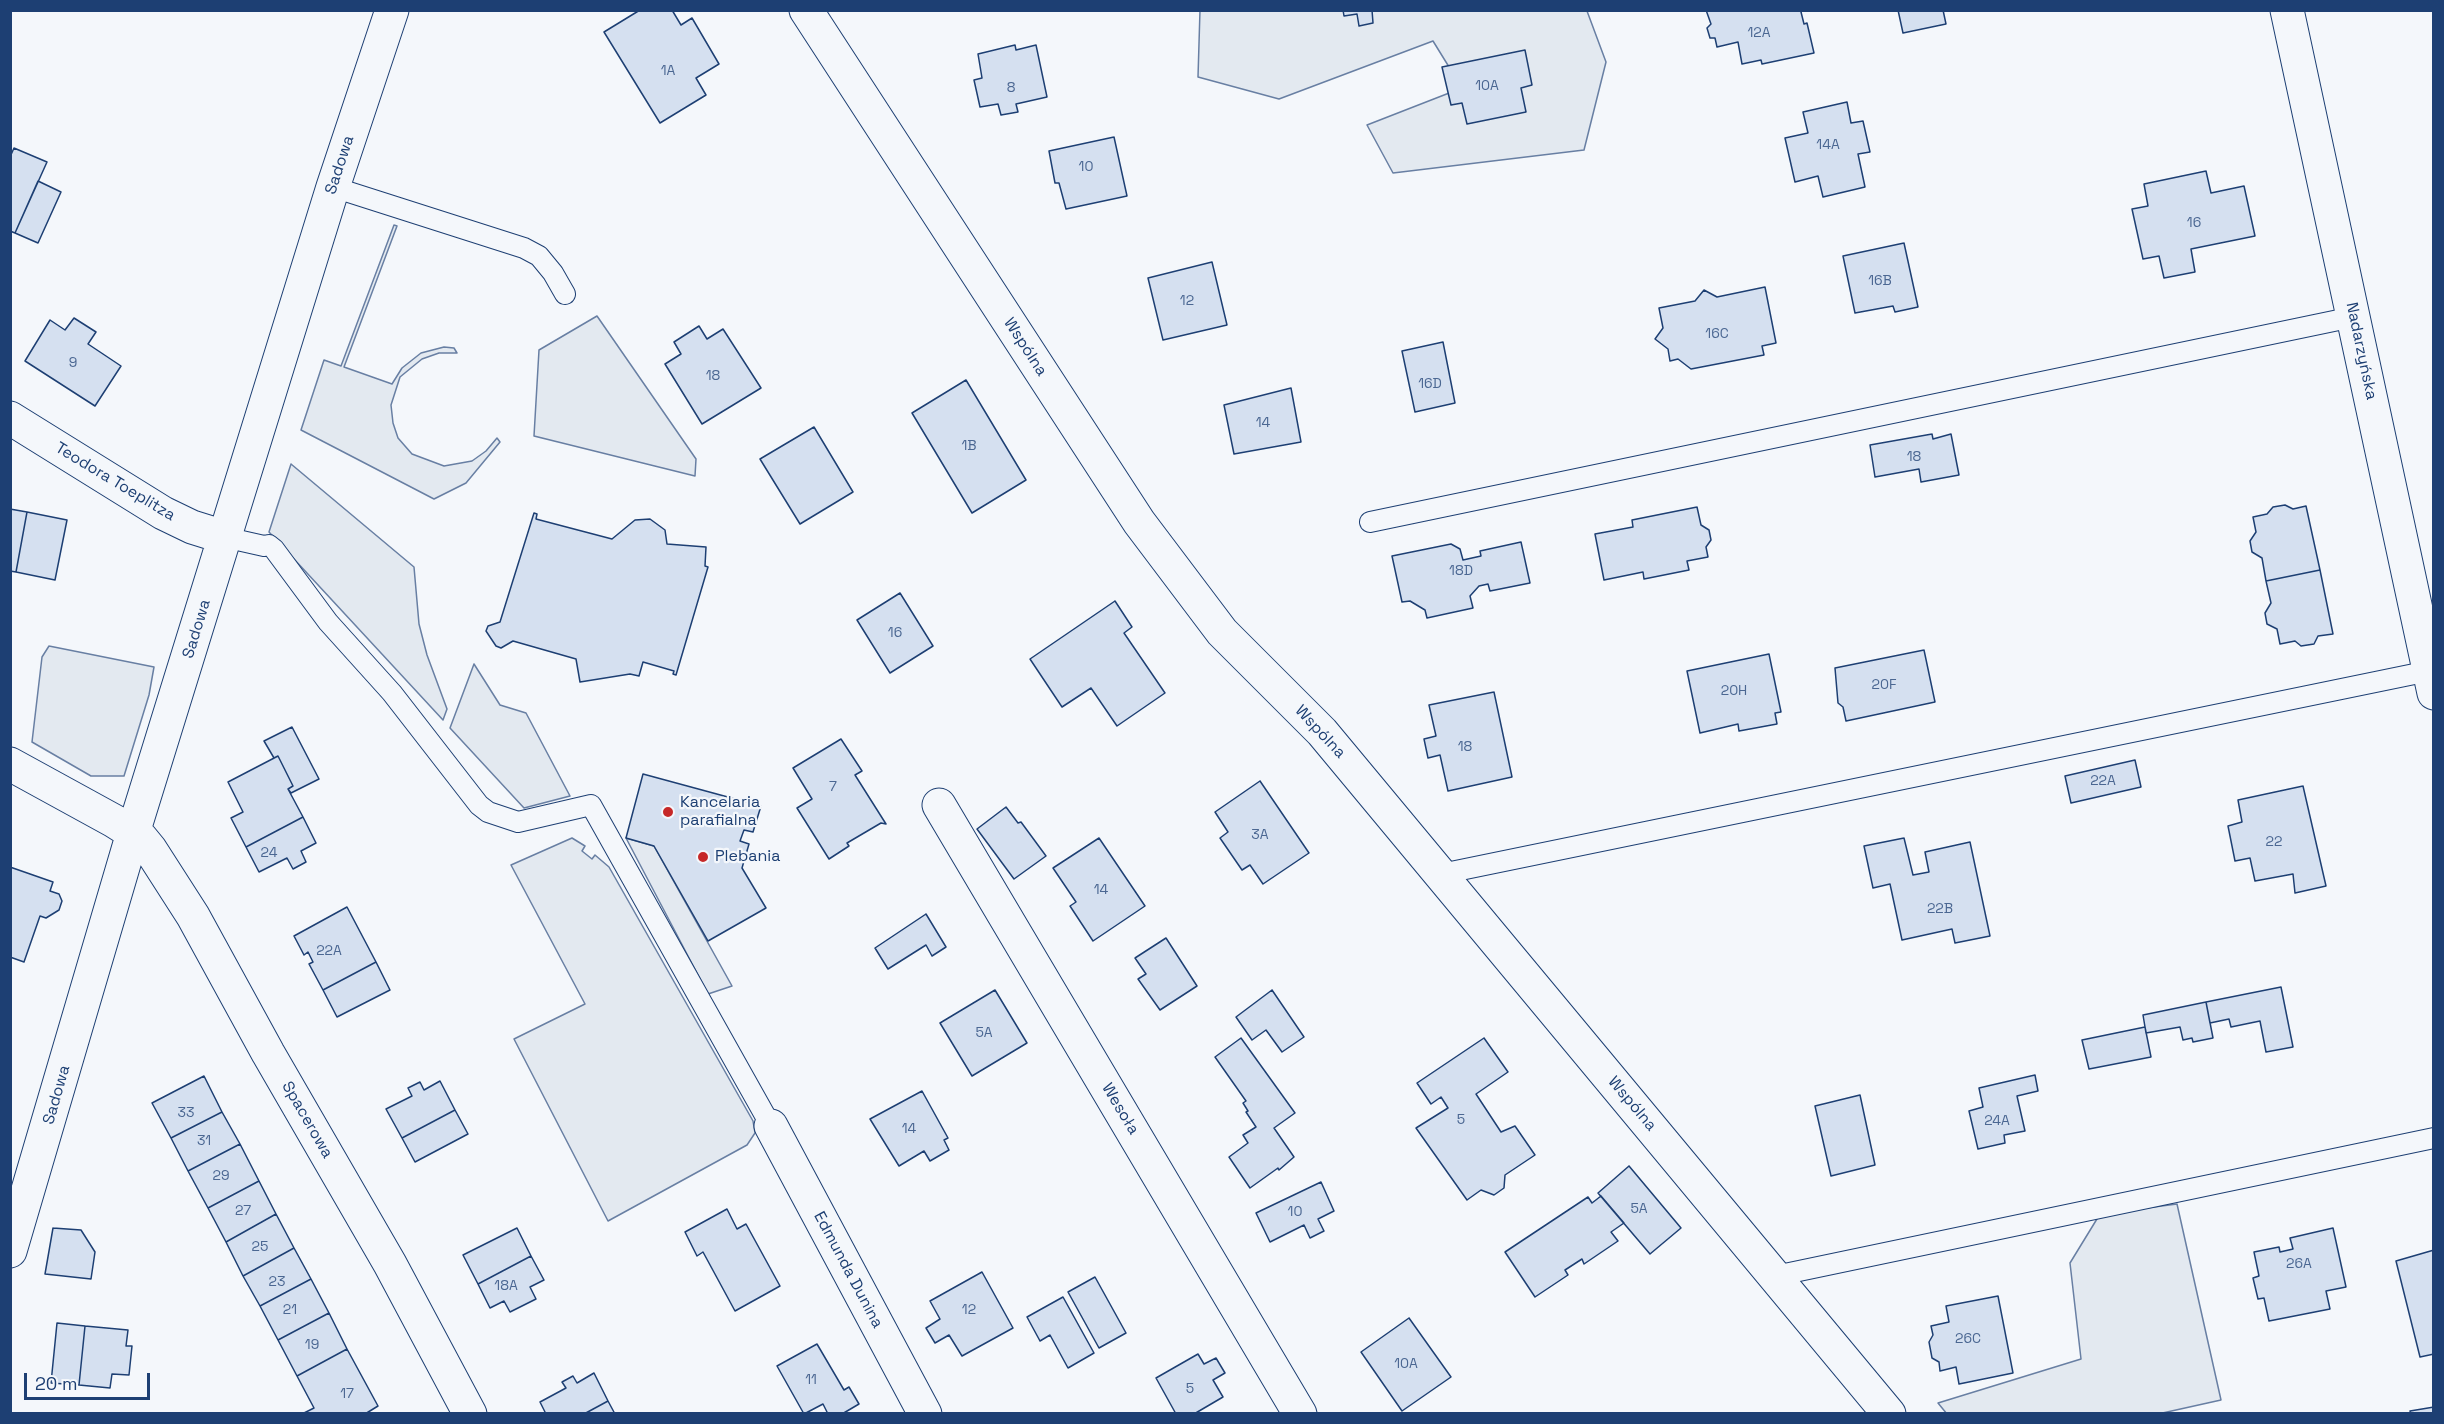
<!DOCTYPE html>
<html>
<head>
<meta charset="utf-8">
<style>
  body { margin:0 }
  #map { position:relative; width:2444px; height:1424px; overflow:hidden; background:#f4f7fb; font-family:"Space Grotesk",sans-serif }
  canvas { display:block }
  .frame { position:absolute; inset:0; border:12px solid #1d3f73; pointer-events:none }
  .scale { position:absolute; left:24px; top:1373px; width:126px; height:27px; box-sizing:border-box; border:3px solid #1d3f73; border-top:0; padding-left:8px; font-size:18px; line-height:21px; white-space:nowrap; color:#1d3f73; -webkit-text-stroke:4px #f4f7fb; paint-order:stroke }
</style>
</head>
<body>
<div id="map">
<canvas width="2444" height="1424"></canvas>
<div class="frame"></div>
<div class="scale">20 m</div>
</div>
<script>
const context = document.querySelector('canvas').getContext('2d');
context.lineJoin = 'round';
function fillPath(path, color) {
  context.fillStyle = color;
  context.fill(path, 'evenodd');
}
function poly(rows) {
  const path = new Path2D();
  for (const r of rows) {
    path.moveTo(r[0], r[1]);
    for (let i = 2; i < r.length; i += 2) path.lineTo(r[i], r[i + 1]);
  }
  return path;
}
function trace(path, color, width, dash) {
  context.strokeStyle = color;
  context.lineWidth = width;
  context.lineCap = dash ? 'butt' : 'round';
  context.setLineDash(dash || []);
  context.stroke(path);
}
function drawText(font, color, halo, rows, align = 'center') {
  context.font = font + ' "Space Grotesk",sans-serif';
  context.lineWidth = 4.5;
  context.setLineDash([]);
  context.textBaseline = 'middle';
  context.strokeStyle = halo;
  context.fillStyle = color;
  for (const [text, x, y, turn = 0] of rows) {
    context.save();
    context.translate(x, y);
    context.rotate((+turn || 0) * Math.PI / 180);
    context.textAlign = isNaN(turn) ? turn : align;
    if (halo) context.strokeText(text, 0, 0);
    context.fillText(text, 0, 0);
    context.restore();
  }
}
const green = poly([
  [1200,10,1587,11,1606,62,1584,150,1393,173,1367,125,1462,88,1433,41,1279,99,1198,77,1200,10],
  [394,225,397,226,344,367,392,384,402,368,421,353,444,347,454,348,457,353,439,353,422,359,400,377,391,405,393,423,398,438,412,454,444,466,472,461,486,451,497,438,500,442,466,483,434,499,301,430,324,360,341,366,394,225],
  [597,316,696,459,695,476,534,436,539,350,597,316],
  [291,464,414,567,419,624,427,655,447,709,443,720,269,532,291,464],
  [49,646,154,667,149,695,124,776,91,776,32,742,42,657,49,646],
  [474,664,500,705,526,713,570,796,524,808,450,728,474,664],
  [572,838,585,846,582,851,592,859,595,855,609,867,753,1121,755,1133,747,1145,608,1221,514,1039,585,1004,511,865,572,838],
  [626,838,654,846,732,986,708,994,626,838],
  [2177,1204,2221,1400,2158,1414,1947,1414,1938,1403,2081,1359,2070,1263,2100,1214,2177,1204]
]);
fillPath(green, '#e3e9f0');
trace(green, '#687fa3', 1.5);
const building = poly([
  [640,10,672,10,681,25,692,18,719,64,696,78,706,95,660,123,604,32,640,10],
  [1343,10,1372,10,1373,23,1359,26,1357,14,1344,16,1343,10],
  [1706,10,1804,10,1801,12,1804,24,1807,23,1814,53,1762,64,1761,60,1742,64,1738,42,1717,47,1715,38,1710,38,1707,28,1711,24,1706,10],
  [1898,10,1943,10,1946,24,1903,33,1898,10],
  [1015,45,1016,50,1036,45,1047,97,1016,104,1018,112,1001,115,998,104,980,107,974,80,982,78,978,54,1015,45],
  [1525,50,1532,85,1521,88,1526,112,1467,124,1462,103,1451,105,1442,67,1525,50],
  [1847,102,1851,123,1863,121,1870,152,1858,154,1865,187,1823,197,1818,176,1795,182,1785,138,1808,133,1803,112,1847,102],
  [1114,137,1127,196,1066,209,1059,183,1055,183,1049,151,1114,137],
  [14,148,47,162,15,233,10,231,10,157,14,148],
  [2206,171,2211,193,2244,186,2255,236,2191,249,2195,272,2164,278,2159,256,2143,259,2132,209,2148,206,2144,184,2206,171],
  [38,181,61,192,38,243,15,233,38,181],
  [1904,243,1918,307,1895,312,1893,306,1855,313,1843,256,1904,243],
  [1212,262,1227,325,1163,340,1148,278,1212,262],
  [1765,287,1776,343,1762,346,1764,355,1691,369,1678,359,1670,361,1668,349,1655,339,1663,328,1659,308,1695,301,1704,290,1717,297,1765,287],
  [74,318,96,332,88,344,121,366,95,406,25,361,50,320,65,330,74,318],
  [699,326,707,339,723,329,761,388,702,424,665,364,681,354,674,342,699,326],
  [1443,342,1455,403,1415,412,1402,351,1443,342],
  [966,380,1026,480,972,513,912,413,966,380],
  [1291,388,1301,442,1234,454,1224,405,1291,388],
  [814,427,853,492,800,524,760,459,814,427],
  [1932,434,1933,439,1951,434,1959,475,1921,482,1919,469,1875,477,1870,445,1932,434],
  [2285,505,2293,509,2306,506,2320,570,2266,581,2262,558,2252,552,2250,541,2256,532,2253,517,2267,514,2273,507,2285,505],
  [1697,507,1701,525,1709,530,1711,540,1706,547,1708,557,1687,561,1689,570,1644,579,1643,572,1604,580,1595,534,1633,527,1632,520,1697,507],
  [10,509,27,512,16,572,10,571,10,509],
  [27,512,67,520,55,580,16,572,27,512],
  [534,513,537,514,536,519,612,539,635,520,650,519,665,530,667,544,706,547,705,566,708,567,676,675,673,674,674,671,643,662,639,676,630,674,580,682,576,659,513,641,501,648,496,646,486,631,488,626,500,622,534,513],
  [1521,542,1530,583,1490,591,1488,584,1479,586,1470,596,1473,608,1427,618,1425,610,1410,601,1402,602,1392,556,1451,544,1460,549,1463,560,1481,556,1480,551,1521,542],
  [2320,570,2333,634,2318,636,2314,644,2301,646,2295,641,2280,644,2277,629,2267,624,2265,613,2271,603,2266,581,2320,570],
  [900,593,933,646,890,673,857,620,900,593],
  [1115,601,1132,627,1124,633,1165,693,1117,726,1091,688,1062,707,1030,659,1115,601],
  [1924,650,1935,702,1846,721,1843,707,1838,703,1835,668,1924,650],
  [1769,654,1781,712,1775,713,1777,724,1739,731,1738,724,1700,733,1687,671,1769,654],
  [1494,692,1512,777,1448,791,1440,755,1428,758,1424,739,1436,736,1429,705,1494,692],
  [292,727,319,779,291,793,288,789,293,786,278,756,274,758,264,741,292,727],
  [841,739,862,771,855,775,886,824,881,823,847,843,849,846,829,859,797,808,812,799,793,768,841,739],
  [278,756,293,786,288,789,303,817,246,847,231,818,243,812,228,782,278,756],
  [2135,760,2141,787,2071,803,2065,776,2135,760],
  [643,774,761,806,753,832,744,830,740,841,749,844,742,868,766,908,708,941,654,846,626,838,643,774],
  [1260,781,1309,853,1263,884,1250,865,1242,870,1220,838,1228,832,1215,812,1260,781],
  [2303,786,2326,886,2295,893,2293,874,2255,881,2250,858,2235,861,2228,826,2242,822,2238,800,2303,786],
  [1006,807,1018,823,1021,822,1046,856,1014,879,977,829,1006,807],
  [303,817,316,843,301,851,306,862,293,869,287,858,259,872,246,847,303,817],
  [1099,838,1145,906,1093,941,1070,906,1076,902,1053,868,1099,838],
  [1904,838,1913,875,1929,872,1925,852,1970,842,1990,936,1955,943,1952,929,1902,940,1890,884,1873,888,1864,846,1904,838],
  [10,867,53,882,50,891,59,894,62,901,59,910,46,918,40,916,24,962,10,957,10,867],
  [347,907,376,962,323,990,309,964,313,962,308,952,304,955,294,936,347,907],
  [926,914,946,947,932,956,926,945,888,969,875,948,926,914],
  [1166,938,1197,986,1160,1010,1138,979,1146,974,1135,958,1166,938],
  [376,962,390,990,337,1017,323,990,376,962],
  [2281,987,2293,1047,2266,1052,2260,1021,2231,1027,2229,1019,2210,1023,2206,1002,2281,987],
  [995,990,1027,1043,972,1076,940,1023,995,990],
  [1272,990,1304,1037,1282,1052,1266,1030,1252,1040,1236,1017,1272,990],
  [2206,1002,2213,1038,2193,1042,2192,1038,2183,1040,2180,1027,2146,1033,2143,1015,2206,1002],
  [2145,1027,2151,1057,2089,1069,2082,1040,2145,1027],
  [1241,1038,1295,1113,1274,1128,1294,1157,1279,1170,1278,1168,1250,1188,1229,1157,1248,1143,1243,1135,1256,1127,1246,1112,1248,1111,1243,1103,1246,1101,1215,1057,1241,1038],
  [1484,1038,1508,1072,1476,1094,1501,1132,1515,1126,1535,1155,1505,1175,1504,1188,1494,1195,1481,1190,1467,1200,1416,1128,1448,1108,1441,1097,1431,1104,1417,1083,1484,1038],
  [2035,1075,2038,1091,2017,1096,2025,1131,2004,1135,2005,1143,1978,1149,1969,1111,1983,1107,1979,1088,2035,1075],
  [204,1076,222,1112,171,1138,152,1103,204,1076],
  [440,1081,455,1110,402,1138,386,1109,412,1096,408,1088,420,1082,424,1090,440,1081],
  [922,1091,948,1138,944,1140,949,1150,930,1161,924,1151,899,1166,870,1119,922,1091],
  [1860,1095,1875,1165,1831,1176,1815,1106,1860,1095],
  [455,1110,468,1134,415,1162,402,1138,455,1110],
  [222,1112,240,1144,188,1171,171,1138,222,1112],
  [240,1144,259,1181,208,1208,188,1171,240,1144],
  [1629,1166,1681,1228,1650,1254,1598,1193,1629,1166],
  [259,1181,276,1214,226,1242,208,1208,259,1181],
  [1321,1182,1334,1211,1318,1219,1324,1231,1310,1238,1304,1225,1270,1242,1256,1213,1321,1182],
  [1601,1196,1624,1223,1611,1232,1618,1241,1584,1264,1582,1259,1565,1270,1568,1275,1535,1297,1505,1252,1588,1197,1592,1203,1601,1196],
  [727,1209,737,1229,746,1224,780,1286,735,1311,703,1252,697,1256,685,1232,727,1209],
  [276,1214,294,1248,243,1276,226,1242,276,1214],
  [53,1228,81,1230,95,1252,91,1279,45,1274,53,1228],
  [517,1228,531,1256,478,1284,463,1255,517,1228],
  [2333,1228,2346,1287,2326,1291,2330,1309,2269,1321,2264,1298,2258,1299,2253,1278,2259,1276,2254,1252,2279,1247,2280,1252,2293,1249,2290,1238,2333,1228],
  [294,1248,311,1279,260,1306,243,1276,294,1248],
  [2434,1250,2434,1354,2420,1357,2396,1261,2434,1250],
  [531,1256,544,1280,530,1287,536,1299,510,1312,504,1301,490,1308,478,1284,531,1256],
  [982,1272,1013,1328,962,1356,949,1335,935,1343,926,1328,940,1319,930,1301,982,1272],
  [1095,1277,1126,1333,1099,1348,1068,1292,1095,1277],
  [311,1279,329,1313,278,1340,260,1306,311,1279],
  [1998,1296,2013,1373,1959,1384,1956,1367,1940,1371,1939,1362,1932,1358,1929,1342,1933,1335,1931,1326,1949,1322,1946,1306,1998,1296],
  [1063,1297,1094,1353,1068,1368,1050,1335,1040,1341,1027,1317,1063,1297],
  [329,1313,347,1349,297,1376,278,1340,329,1313],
  [1409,1318,1451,1377,1402,1411,1361,1352,1409,1318],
  [57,1323,85,1326,79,1385,51,1383,57,1323],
  [85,1326,128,1330,126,1346,132,1346,129,1375,112,1374,110,1388,79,1385,85,1326],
  [817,1344,844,1390,849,1387,859,1404,842,1414,828,1414,823,1404,804,1414,777,1366,817,1344],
  [347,1349,378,1406,365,1414,302,1414,314,1408,297,1376,347,1349],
  [1198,1354,1204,1364,1216,1358,1225,1373,1213,1380,1223,1397,1194,1414,1176,1414,1156,1378,1198,1354],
  [594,1373,608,1401,584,1414,546,1414,540,1402,566,1388,562,1382,573,1376,577,1383,594,1373],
  [608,1401,615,1414,584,1414,608,1401],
  [2434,1407,2434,1414,2411,1414,2410,1411,2434,1407]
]);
fillPath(building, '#d5e0f0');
trace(building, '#1d3f73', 1.5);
const lane = poly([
  [333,187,524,248,539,256,553,273,565,294],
  [1370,522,2353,317],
  [224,537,264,546,269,545,274,549,328,622,392,693,479,805,488,812,518,822,591,805,771,1126],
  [1441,874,2429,671],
  [1775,1276,2434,1138]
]);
const street = poly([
  [806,10,1139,522,1222,632,1322,732,1889,1414],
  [2287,10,2434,693],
  [10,418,163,513,192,527,224,537],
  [10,764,114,821,141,838,150,849,193,916,268,1053,390,1264,470,1414],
  [939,805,1300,1414],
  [771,1126,925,1414],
  [10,1251,133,833,333,187,392,10]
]);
trace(lane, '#1d3f73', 22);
trace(street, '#1d3f73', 35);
trace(lane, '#f4f7fb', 20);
trace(street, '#f4f7fb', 33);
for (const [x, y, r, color] of [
  [668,812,6,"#c62828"],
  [703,857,6,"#c62828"]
]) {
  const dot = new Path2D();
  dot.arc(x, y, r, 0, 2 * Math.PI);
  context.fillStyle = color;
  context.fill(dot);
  trace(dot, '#f4f7fb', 2);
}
drawText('14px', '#4b6792', null, [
  ["12A",1759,33],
  ["1A",668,71],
  ["10A",1487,86],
  ["8",1011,88],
  ["14A",1828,145],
  ["10",1086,167],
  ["16",2194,223],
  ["16B",1880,281],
  ["12",1187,301],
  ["16C",1717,334],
  ["9",73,363],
  ["18",713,376],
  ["16D",1430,384],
  ["14",1263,423],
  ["1B",969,446],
  ["18",1914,457],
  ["18D",1461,571],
  ["16",895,633],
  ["20F",1884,685],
  ["20H",1734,691],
  ["18",1465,747],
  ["22A",2103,781],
  ["7",833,787],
  ["3A",1260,835],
  ["22",2274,842],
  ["24",269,853],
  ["14",1101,890],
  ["22B",1940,909],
  ["22A",329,951],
  ["5A",984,1033],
  ["33",186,1113],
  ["5",1461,1120],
  ["24A",1997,1121],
  ["14",909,1129],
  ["31",204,1141],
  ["29",221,1176],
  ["5A",1639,1209],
  ["27",243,1211],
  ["10",1295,1212],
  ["25",260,1247],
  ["26A",2299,1264],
  ["23",277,1282],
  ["18A",506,1286],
  ["21",290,1310],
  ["12",969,1310],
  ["26C",1968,1339],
  ["19",312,1345],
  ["10A",1406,1364],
  ["11",811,1380],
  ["5",1190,1389],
  ["17",347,1394]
]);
drawText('16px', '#1d3f73', '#f4f7fb', [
  ["Sadowa",340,165,-72],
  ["Wspólna",1025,347,57],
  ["Nadarzyńska",2361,351,78],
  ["Teodora Toeplitza",115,482,31],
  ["Sadowa",197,629,-73],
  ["Wspólna",1320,732,47],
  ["Sadowa",57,1095,-74],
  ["Wspólna",1632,1104,50],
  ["Wesoła",1120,1109,59],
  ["Spacerowa",307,1120,60],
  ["Edmunda Dunina",848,1270,62]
]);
drawText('16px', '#1d3f73', '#f4f7fb', [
  ["Kancelaria",680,803],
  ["parafialna",680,821],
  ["Plebania",715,857]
], 'left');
</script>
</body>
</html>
